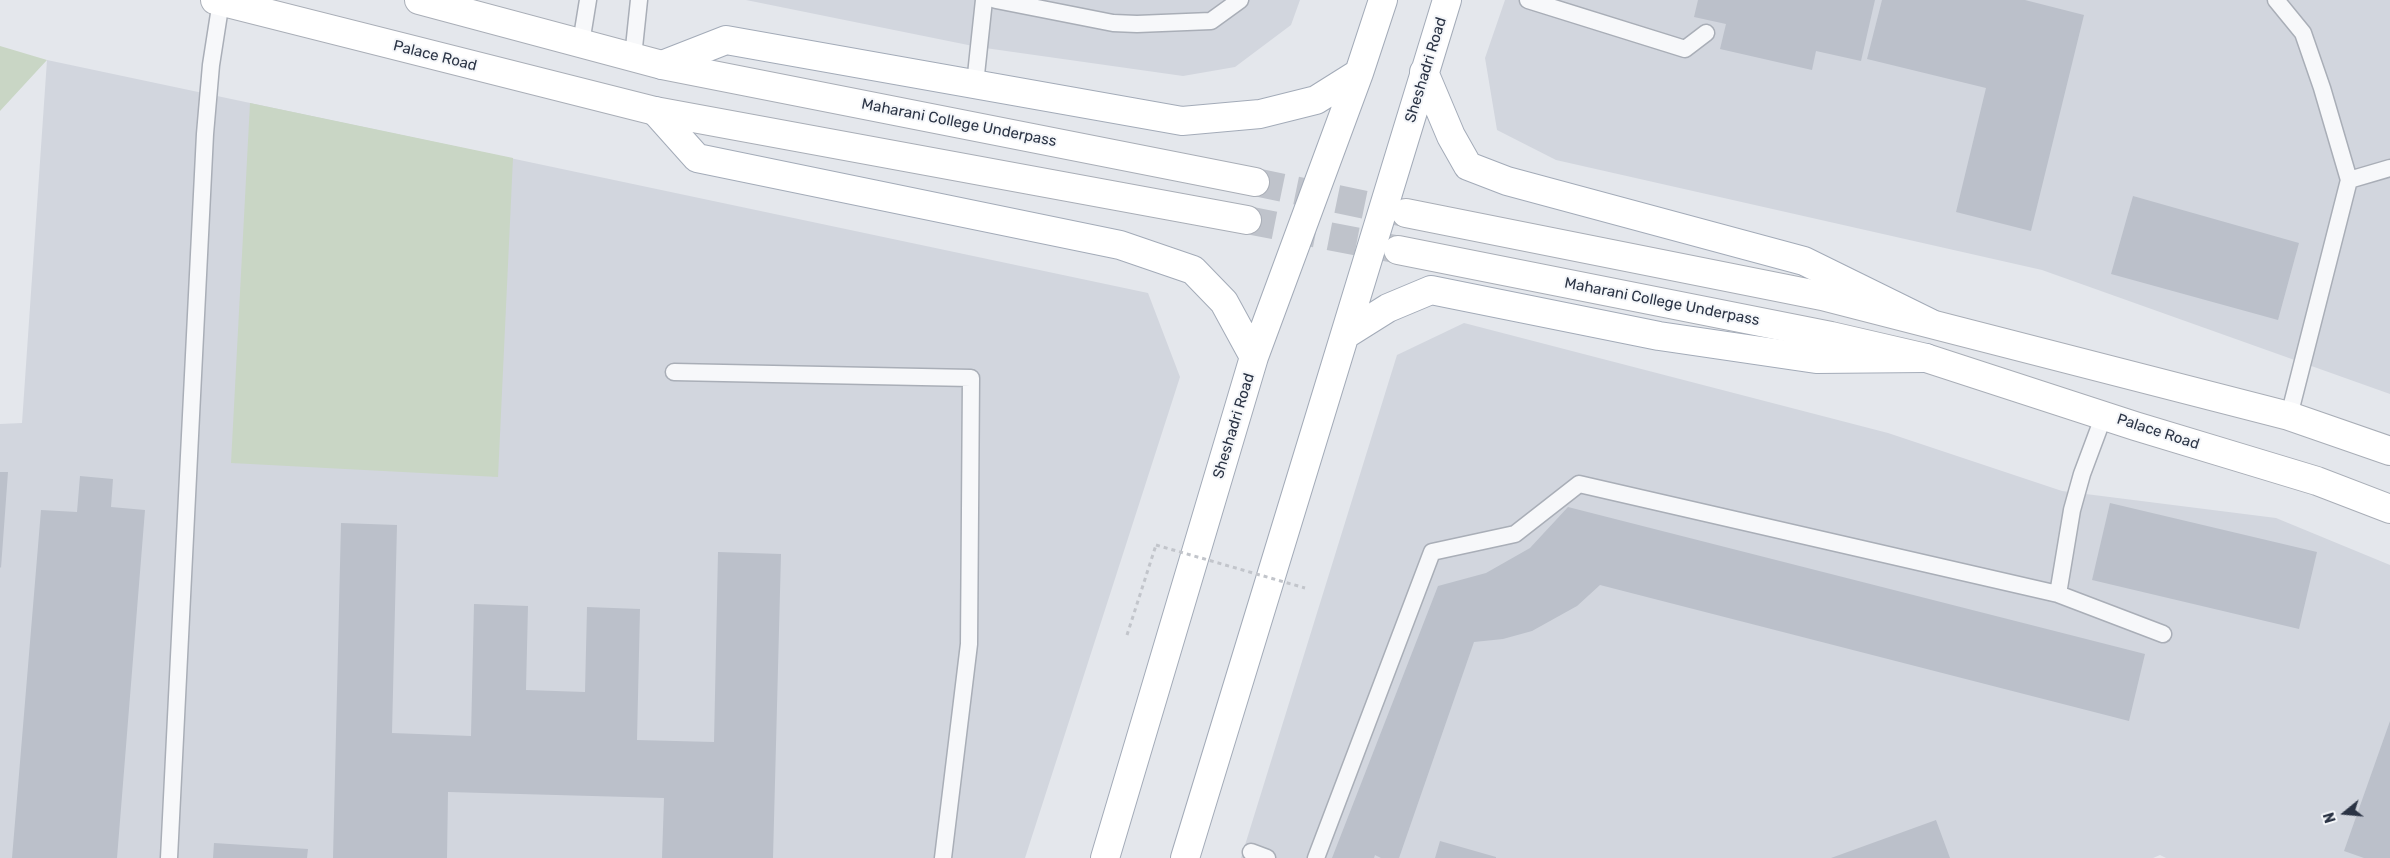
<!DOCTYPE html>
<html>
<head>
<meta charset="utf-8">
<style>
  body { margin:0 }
  #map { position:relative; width:2390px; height:858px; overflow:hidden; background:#e4e7ec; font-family:Rubik,sans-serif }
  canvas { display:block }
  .north { position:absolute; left:2320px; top:788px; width:50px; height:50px; -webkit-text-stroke:4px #f4f6f9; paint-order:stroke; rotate:253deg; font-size:14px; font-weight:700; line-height:20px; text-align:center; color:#2b3445 }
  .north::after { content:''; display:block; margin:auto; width:18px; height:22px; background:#2b3445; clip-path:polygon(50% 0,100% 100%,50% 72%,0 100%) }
</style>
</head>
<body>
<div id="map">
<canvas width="2390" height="858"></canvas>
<div class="north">N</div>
</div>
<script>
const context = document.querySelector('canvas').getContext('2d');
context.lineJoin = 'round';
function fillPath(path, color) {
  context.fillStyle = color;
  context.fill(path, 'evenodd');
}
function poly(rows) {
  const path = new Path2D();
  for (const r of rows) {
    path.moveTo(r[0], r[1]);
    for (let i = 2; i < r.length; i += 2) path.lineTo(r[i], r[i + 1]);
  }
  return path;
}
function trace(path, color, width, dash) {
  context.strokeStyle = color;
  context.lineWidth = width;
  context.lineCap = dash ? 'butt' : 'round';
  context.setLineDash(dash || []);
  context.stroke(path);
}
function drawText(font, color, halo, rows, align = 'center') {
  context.font = font + ' Rubik,sans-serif';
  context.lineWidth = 4;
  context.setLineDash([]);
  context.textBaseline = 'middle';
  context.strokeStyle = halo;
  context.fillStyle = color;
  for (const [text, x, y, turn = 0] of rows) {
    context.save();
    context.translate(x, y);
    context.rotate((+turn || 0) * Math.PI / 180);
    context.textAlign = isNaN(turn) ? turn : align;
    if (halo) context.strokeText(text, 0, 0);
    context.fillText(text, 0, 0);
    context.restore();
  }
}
fillPath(poly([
  [746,0,1300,0,1291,25,1235,67,1183,76,978,47],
  [1505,0,2390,0,2390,394,2042,270,1556,160,1497,130,1485,58],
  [47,60,1148,293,1180,377,1025,858,0,858,0,424,22,423],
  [1464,323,1888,433,2062,491,2276,518,2390,565,2390,858,2166,858,2160,855,2153,858,1241,858,1397,355]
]), '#d2d6de');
fillPath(poly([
  [0,46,47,60,0,111],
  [250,103,513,158,498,477,231,463]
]), '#c9d6c5');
fillPath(poly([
  [1698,0,1875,0,1861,61,1816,51,1812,70,1720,49,1726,24,1694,17],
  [1882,0,2025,0,2084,15,2031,231,1956,212,1986,88,1867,59],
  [2133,196,2299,243,2278,320,2111,274],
  [0,472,8,472,1,568,0,567],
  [80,476,113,479,111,507,145,510,117,858,12,858,41,510,77,512],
  [2110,503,2317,552,2299,629,2092,580],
  [1568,507,2145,654,2129,721,1600,585,1577,606,1532,631,1503,639,1474,642,1399,858,1381,858,1375,855,1374,858,1332,858,1438,586,1486,573,1530,548],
  [341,523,397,525,392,733,471,736,474,604,528,606,526,690,585,692,587,607,640,609,637,740,714,742,718,552,781,554,773,858,662,858,664,798,448,792,447,858,333,858],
  [2390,721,2390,858,2364,858,2344,851],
  [1936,820,1950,858,1831,858],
  [1440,841,1496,857,1496,858,1435,858],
  [214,843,308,849,307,858,213,858]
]), '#bbc0ca');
trace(poly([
  [1255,182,1405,213],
  [1247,220,1395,249]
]), '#bfc3cb', 28, [28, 14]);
const service = poly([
  [996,0,1113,23,1137,24,1211,21,1240,0],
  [1528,0,1685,49,1706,33],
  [2276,0,2303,33,2322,88,2349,180,2289,416],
  [581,43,588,0],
  [633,57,639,0],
  [975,84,984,0],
  [2349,180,2390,168],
  [674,372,971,378,969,644,943,858],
  [2058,594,2072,510,2082,474,2104,415],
  [1251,852,1267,858],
  [169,858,205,134,211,65,221,1],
  [1316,858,1432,552,1515,534,1579,484,2058,594,2163,634]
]);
const secondary = poly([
  [215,0,655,111,1247,220],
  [419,0,662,65,1255,182],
  [1406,213,1822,296,2289,416,2390,451],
  [1398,250,1831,336,1926,358,2135,426,2317,481,2390,509]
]);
const primary = poly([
  [662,65,726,40,1182,121,1260,114,1316,100,1359,73],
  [1424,72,1451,136,1468,166,1507,181,1804,261,1930,323],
  [655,111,697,158,1120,245,1193,270,1224,302,1254,357],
  [1345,335,1388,308,1431,290,1659,336,1816,359,1926,358],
  [1105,858,1254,357,1359,73,1383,0],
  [1185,858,1447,0]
]);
trace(service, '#a9aeb7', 19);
trace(secondary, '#a9aeb7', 30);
trace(primary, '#a3abb8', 30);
trace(poly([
  [1127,635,1156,545]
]), '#c2c5cb', 3, [4, 4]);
trace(service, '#f7f8fa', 16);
trace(secondary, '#fff', 28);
trace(primary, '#fff', 28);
trace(poly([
  [1156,545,1305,588]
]), '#c2c5cb', 3, [4, 4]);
drawText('15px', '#2b3445', '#f4f6f9', [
  ["Palace Road",435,56,14],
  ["Sheshadri Road",1426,70,-73],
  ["Maharani College Underpass",959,123,11],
  ["Maharani College Underpass",1662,302,11],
  ["Sheshadri Road",1234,426,-73],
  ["Palace Road",2158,432,18]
]);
</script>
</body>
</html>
